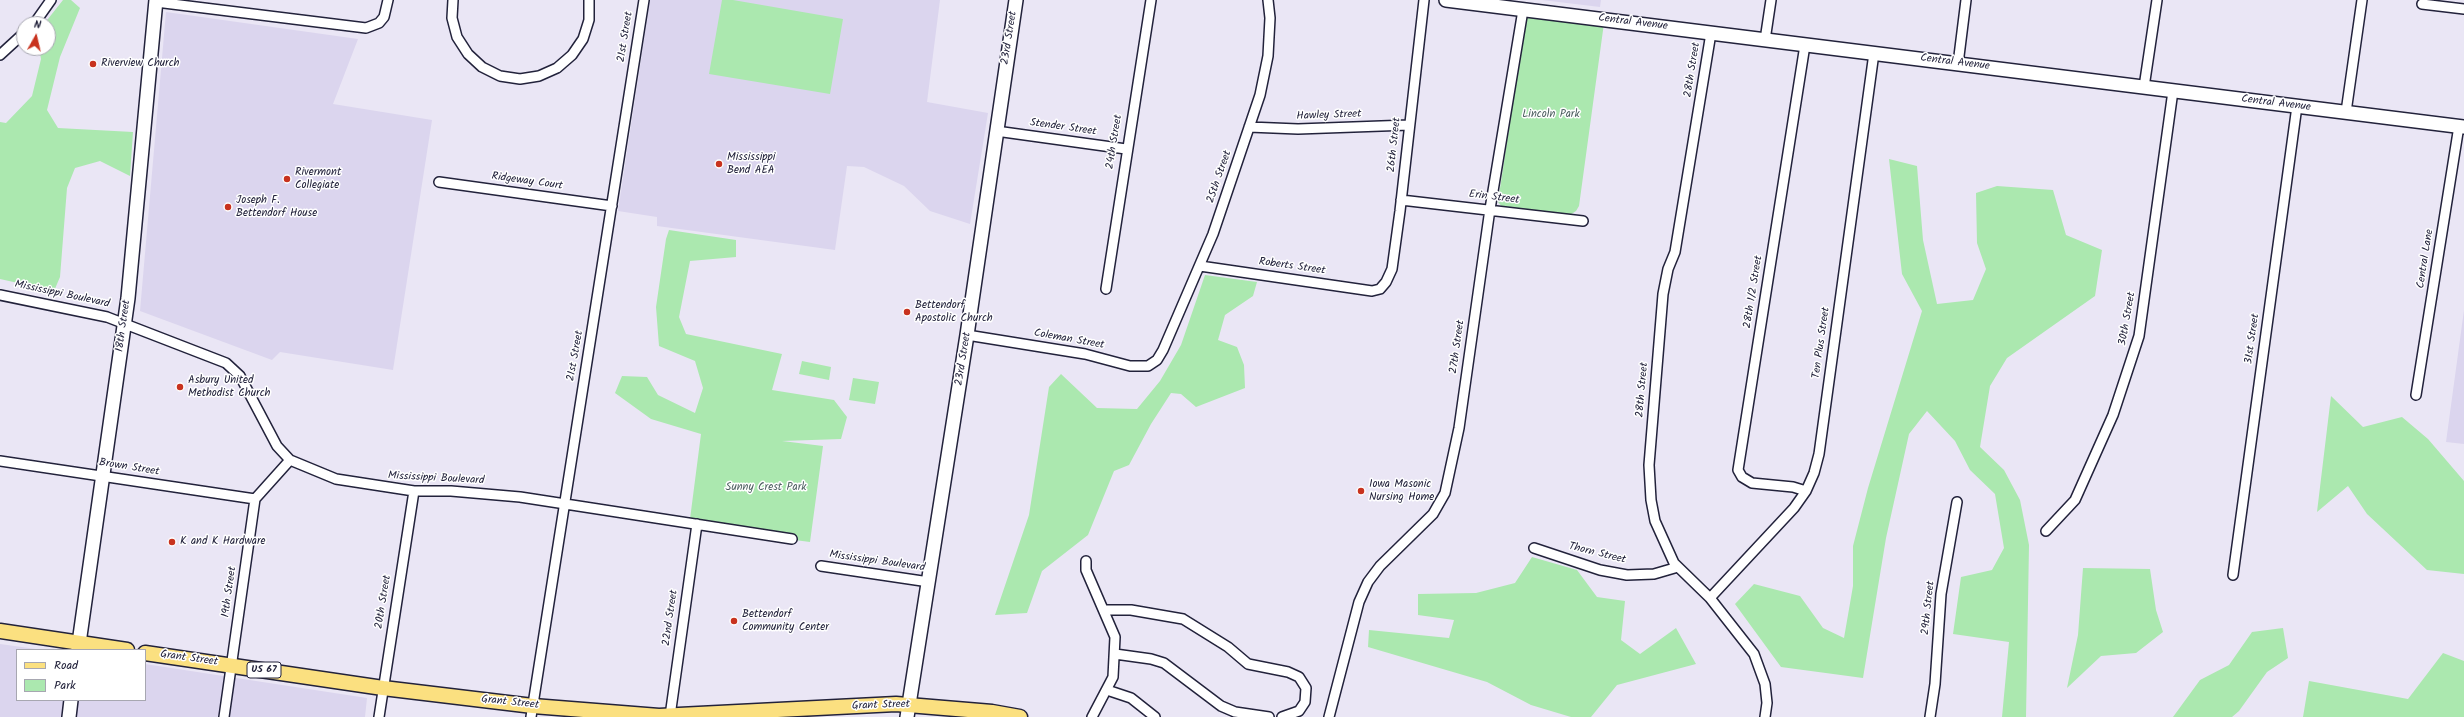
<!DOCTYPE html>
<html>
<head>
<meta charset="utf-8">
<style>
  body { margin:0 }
  #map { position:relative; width:2464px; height:717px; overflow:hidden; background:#eae6f5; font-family:Kalam,sans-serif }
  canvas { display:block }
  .legend { position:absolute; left:16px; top:649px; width:130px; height:52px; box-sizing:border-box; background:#fff; border:1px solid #a7a7b1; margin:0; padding:5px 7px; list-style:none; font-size:12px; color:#22223b }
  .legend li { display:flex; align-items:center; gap:8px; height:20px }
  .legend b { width:20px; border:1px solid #a7a7b1 }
  .north { position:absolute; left:16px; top:16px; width:40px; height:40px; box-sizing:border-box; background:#fff; border:1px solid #a7a7b1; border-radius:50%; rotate:8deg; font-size:11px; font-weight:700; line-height:16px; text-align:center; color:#22223b }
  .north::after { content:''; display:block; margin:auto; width:14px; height:18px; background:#c8321e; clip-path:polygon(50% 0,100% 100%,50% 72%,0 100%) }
</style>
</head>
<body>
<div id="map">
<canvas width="2464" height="717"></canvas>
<ul class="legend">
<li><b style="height:5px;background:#fbe080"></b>Road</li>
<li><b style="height:11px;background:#abe8af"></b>Park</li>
</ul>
<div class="north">N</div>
</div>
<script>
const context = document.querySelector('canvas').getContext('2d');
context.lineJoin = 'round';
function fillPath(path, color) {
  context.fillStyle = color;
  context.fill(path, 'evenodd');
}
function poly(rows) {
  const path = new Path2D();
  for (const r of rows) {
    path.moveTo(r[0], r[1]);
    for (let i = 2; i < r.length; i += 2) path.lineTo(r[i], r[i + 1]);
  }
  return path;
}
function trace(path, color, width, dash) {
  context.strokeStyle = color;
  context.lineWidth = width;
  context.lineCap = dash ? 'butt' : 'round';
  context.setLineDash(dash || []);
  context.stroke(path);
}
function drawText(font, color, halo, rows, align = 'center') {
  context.font = font + ' Kalam,sans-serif';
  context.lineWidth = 3;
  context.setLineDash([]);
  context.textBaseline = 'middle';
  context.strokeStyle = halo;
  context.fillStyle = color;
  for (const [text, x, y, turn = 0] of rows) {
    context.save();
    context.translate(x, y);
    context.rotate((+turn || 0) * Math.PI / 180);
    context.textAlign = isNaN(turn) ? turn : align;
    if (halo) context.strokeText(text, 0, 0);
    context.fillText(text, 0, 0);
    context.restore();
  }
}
fillPath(poly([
  [650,0,940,0,927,102,988,113,970,224,930,211,904,186,864,167,847,166,835,250,657,226,657,217,618,211],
  [1542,0,1601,0,1600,7],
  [166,12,358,39,333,104,432,120,393,370,280,352,272,360,140,311],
  [2464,310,2464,444,2446,442],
  [0,644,43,650,17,650,17,700,145,700,145,664,367,698,365,717,0,717]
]), '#dbd5ee');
fillPath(poly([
  [63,0,71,0,80,8,60,57,47,110,58,128,133,132,130,176,100,161,75,168,67,188,60,277,54,291,0,279,0,122,6,123,32,96,41,59,39,48,48,48,48,24,44,24],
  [722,0,733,0,843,19,830,94,709,74],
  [1532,14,1604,23,1579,206,1576,211,1570,215,1503,208,1498,202,1525,20],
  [1889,159,1917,166,1923,240,1937,304,1973,300,1986,269,1977,243,1976,193,1997,186,2053,190,2066,235,2102,250,2095,296,2007,358,1990,386,1980,447,2004,470,2020,500,2029,545,2026,717,2002,717,2009,642,1953,634,1961,577,1992,570,2004,548,1995,494,1970,470,1955,441,1927,411,1909,434,1886,538,1863,678,1781,667,1735,604,1754,584,1800,596,1823,628,1844,638,1853,586,1853,546,1868,488,1922,311,1902,274],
  [669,230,736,240,736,257,690,261,679,317,686,334,782,354,772,390,834,400,847,417,841,439,782,441,823,446,810,542,703,528,704,520,690,519,701,434,651,419,615,393,622,376,647,377,658,395,695,413,703,388,695,361,659,346,656,307,666,239],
  [1205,275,1257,282,1253,296,1225,315,1218,340,1237,347,1244,365,1245,388,1196,407,1181,394,1171,393,1151,424,1129,465,1114,471,1088,535,1042,571,1027,613,995,615,1029,515,1049,387,1061,374,1097,408,1137,409,1160,381,1181,345],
  [802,361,831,367,829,380,799,374],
  [853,378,879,382,875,404,849,400],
  [2331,396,2363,427,2402,417,2428,439,2464,481,2464,574,2427,570,2367,514,2348,486,2317,512],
  [1532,557,1577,570,1597,597,1625,601,1621,640,1640,654,1676,628,1696,664,1617,685,1591,717,1571,717,1531,705,1487,682,1368,647,1369,630,1449,638,1454,620,1418,615,1418,594,1476,593,1515,583],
  [2083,568,2150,569,2156,610,2163,632,2136,653,2101,656,2067,688,2078,635],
  [2283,628,2288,658,2267,672,2239,711,2232,717,2173,717,2200,680,2229,665,2252,632],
  [2443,653,2464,661,2464,717,2303,717,2309,681,2408,699]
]), '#abe8af');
const street = poly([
  [453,0,452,18,457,37,468,54,482,67,500,76,520,79,539,76,557,68,572,55,583,39,589,20,589,0],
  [156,2,366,28,379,23,384,17,388,0],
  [2422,4,2464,9],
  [34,24,51,0],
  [1711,33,1675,252,1668,269,1663,294,1649,465,1651,500,1655,521,1674,563,1710,598,1754,654,1765,684,1767,703,1765,717],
  [1765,40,1771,0],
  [1805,45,1738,470,1742,477,1752,483,1793,487,1806,491],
  [0,55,24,33],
  [1958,64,1966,0],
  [2144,87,2157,0],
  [2346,112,2362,0],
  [1249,127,1298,129,1409,125],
  [996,131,1126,149],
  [439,182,612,206],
  [1401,200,1583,221],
  [1200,266,1372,291,1380,289,1386,282,1392,269,1400,211,1424,0],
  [1106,289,1151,0],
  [0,295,107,317,226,363,240,376,277,446,290,460,336,479,414,491,451,491,520,497,792,539],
  [967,335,1085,354,1130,366,1148,366,1157,360,1163,350,1213,234,1260,95,1268,56,1270,18,1268,0],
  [2416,395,2459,126],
  [0,461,255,499],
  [2046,531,2075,500,2113,415,2139,336,2173,91],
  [1534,548,1600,570,1627,575,1654,574,1678,567],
  [1086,561,1086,570,1115,637,1113,677,1092,717],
  [821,566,929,582],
  [2233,575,2297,106],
  [1710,598,1794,508,1806,491,1814,473,1819,454,1874,53],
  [1104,610,1131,610,1183,619,1228,647,1248,664,1288,672,1299,677,1306,688,1305,702,1299,711,1282,717],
  [1115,654,1151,659,1164,663,1221,706,1235,712,1269,717],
  [1107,690,1131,698,1155,717],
  [670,716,697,524],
  [224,717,255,499,290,460],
  [379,717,414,491],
  [531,717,644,0],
  [1329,717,1359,602,1368,582,1380,566,1433,514,1445,493,1459,428,1490,209,1523,10],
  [1930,717,1935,684,1941,594,1957,502]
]);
const secondary = poly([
  [1446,0,2464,127],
  [78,650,128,298,156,0],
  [69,717,71,700],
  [907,717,967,335,1016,0]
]);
const primary = poly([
  [0,631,127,650],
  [145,653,383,688,533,706,659,716,896,704,992,712,1020,717]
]);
trace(street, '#22223b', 12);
trace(secondary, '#22223b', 16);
trace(primary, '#22223b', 17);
trace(street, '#fff', 9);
trace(secondary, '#fff', 13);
trace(primary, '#fbe080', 14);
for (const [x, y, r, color] of [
  [93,64,4,"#c8321e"],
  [719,164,4,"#c8321e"],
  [287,179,4,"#c8321e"],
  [228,207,4,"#c8321e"],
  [907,312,4,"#c8321e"],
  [180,387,4,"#c8321e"],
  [1361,491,4,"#c8321e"],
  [172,542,4,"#c8321e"],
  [734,621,4,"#c8321e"]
]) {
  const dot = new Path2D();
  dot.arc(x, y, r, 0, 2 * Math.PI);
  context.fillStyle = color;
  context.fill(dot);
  trace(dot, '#fff', 1.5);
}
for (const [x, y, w] of [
  [264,670,34]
]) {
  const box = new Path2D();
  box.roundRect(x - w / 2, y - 8, w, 16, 3);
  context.fillStyle = '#fff';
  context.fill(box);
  trace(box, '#22223b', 1);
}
drawText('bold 10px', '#22223b', null, [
  ["US 67",264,670]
]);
drawText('11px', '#22223b', '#fff', [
  ["Central Avenue",1633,23,7],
  ["21st Street",626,37,-81],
  ["23rd Street",1010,38,-81],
  ["Central Avenue",1955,63,7],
  ["28th Street",1693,70,-81],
  ["Central Avenue",2276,104,7],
  ["Hawley Street",1329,116,-2],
  ["Stender Street",1063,128,8],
  ["24th Street",1115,142,-81],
  ["26th Street",1395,145,-84],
  ["25th Street",1220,177,-71],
  ["Ridgeway Court",527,182,8],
  ["Erin Street",1494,198,7],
  ["Central Lane",2426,259,-81],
  ["Roberts Street",1292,267,8],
  ["28th 1/2 Street",1754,292,-81],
  ["Mississippi Boulevard",62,295,12],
  ["30th Street",2128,319,-80],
  ["18th Street",124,326,-82],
  ["31st Street",2253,339,-82],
  ["Coleman Street",1069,340,10],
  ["Ten Plus Street",1822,343,-82],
  ["27th Street",1458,347,-82],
  ["21st Street",576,356,-80],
  ["23rd Street",964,359,-81],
  ["28th Street",1643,390,-85],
  ["Brown Street",129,468,9],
  ["Mississippi Boulevard",436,479,3],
  ["Thorn Street",1597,554,14],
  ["Mississippi Boulevard",877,562,8],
  ["19th Street",230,592,-82],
  ["20th Street",384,602,-81],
  ["29th Street",1929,608,-84],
  ["22nd Street",671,618,-82],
  ["Grant Street",189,659,8],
  ["Grant Street",510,703,6],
  ["Grant Street",881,706,-2]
]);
drawText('11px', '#22223b', '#fff', [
  ["Riverview Church",101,64],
  ["Mississippi",727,158],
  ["Bend AEA",727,171],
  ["Rivermont",295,173],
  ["Collegiate",295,186],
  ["Joseph F.",236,201],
  ["Bettendorf House",236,214],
  ["Bettendorf",915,306],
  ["Apostolic Church",915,319],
  ["Asbury United",188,381],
  ["Methodist Church",188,394],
  ["Iowa Masonic",1369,485],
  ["Nursing Home",1369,498],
  ["K and K Hardware",180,542],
  ["Bettendorf",742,615],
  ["Community Center",742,628]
], 'left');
drawText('11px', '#4b5d5e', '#fff', [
  ["Lincoln Park",1551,115],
  ["Sunny Crest Park",766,488]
]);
</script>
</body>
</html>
